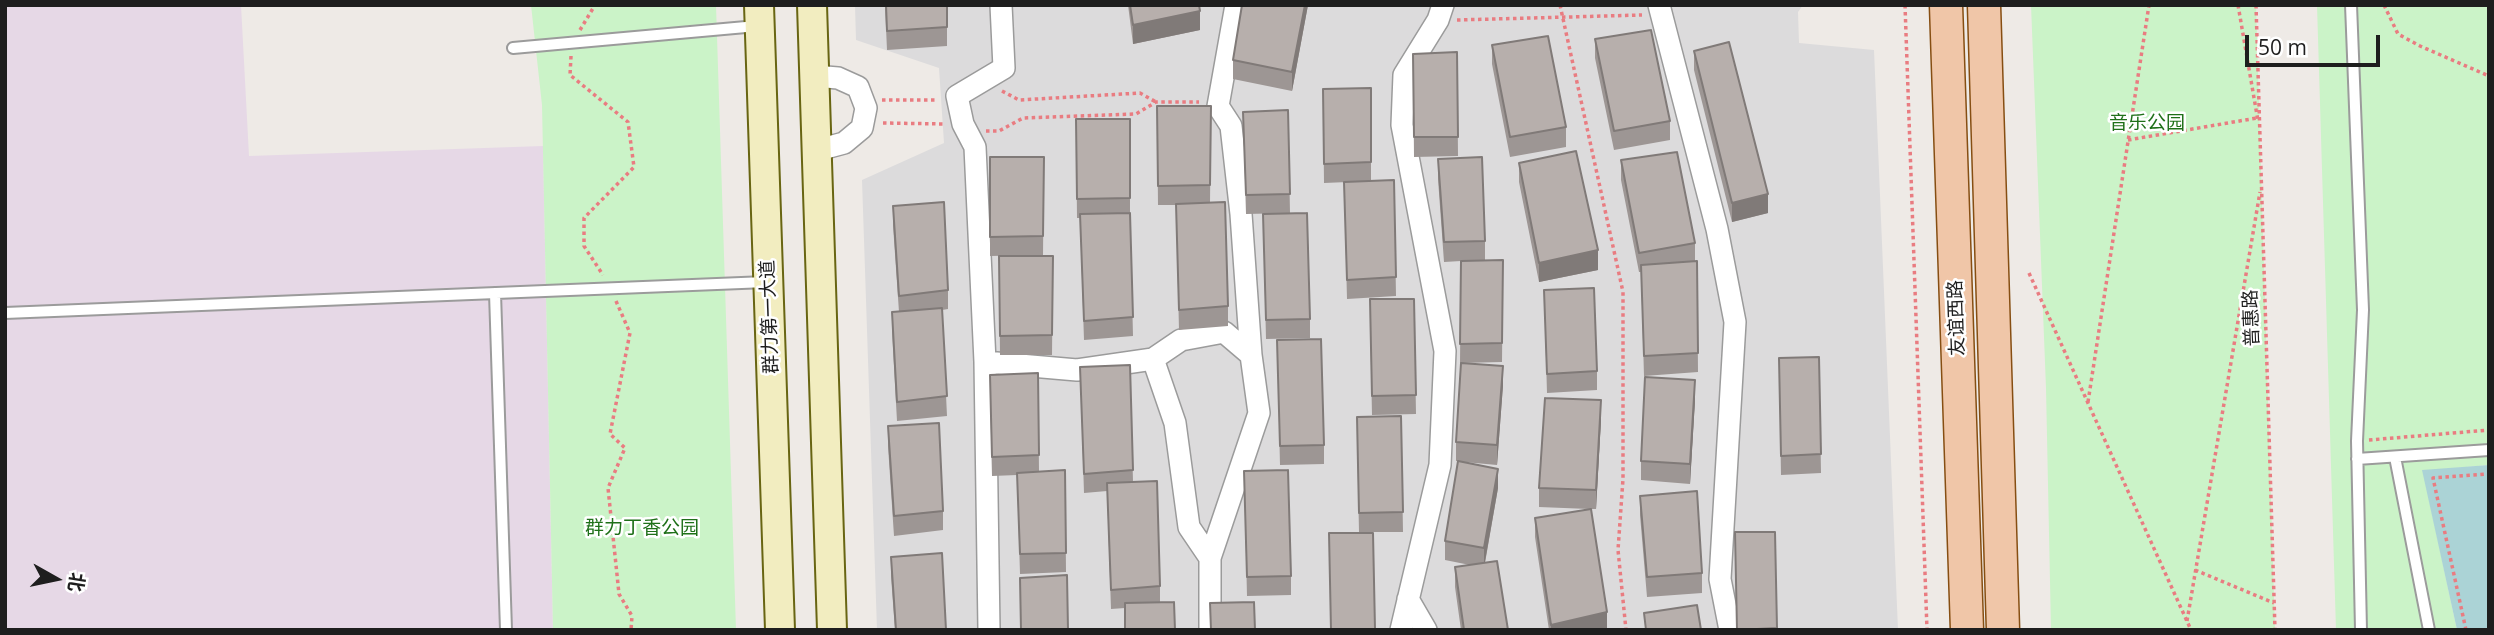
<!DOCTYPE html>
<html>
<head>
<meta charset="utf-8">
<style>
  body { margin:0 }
  #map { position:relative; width:2494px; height:635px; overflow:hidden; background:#eeeae6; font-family:"Open Sans","Noto Sans SC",sans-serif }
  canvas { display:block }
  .frame { position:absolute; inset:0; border:7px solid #1e1e1e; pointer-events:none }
  .north { position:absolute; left:21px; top:544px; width:70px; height:70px; -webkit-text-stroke:5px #fff; paint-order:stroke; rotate:99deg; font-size:19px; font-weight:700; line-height:28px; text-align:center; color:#1e1e1e }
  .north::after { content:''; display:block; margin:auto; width:24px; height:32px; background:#1e1e1e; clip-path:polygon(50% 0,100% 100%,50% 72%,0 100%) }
  .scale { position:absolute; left:2245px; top:35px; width:135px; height:32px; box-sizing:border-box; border:4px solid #1e1e1e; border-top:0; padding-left:9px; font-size:21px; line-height:24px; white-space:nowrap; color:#1e1e1e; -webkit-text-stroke:5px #fff; paint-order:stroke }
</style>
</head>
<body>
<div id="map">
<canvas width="2494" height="635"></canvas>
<div class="frame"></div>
<div class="north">北</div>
<div class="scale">50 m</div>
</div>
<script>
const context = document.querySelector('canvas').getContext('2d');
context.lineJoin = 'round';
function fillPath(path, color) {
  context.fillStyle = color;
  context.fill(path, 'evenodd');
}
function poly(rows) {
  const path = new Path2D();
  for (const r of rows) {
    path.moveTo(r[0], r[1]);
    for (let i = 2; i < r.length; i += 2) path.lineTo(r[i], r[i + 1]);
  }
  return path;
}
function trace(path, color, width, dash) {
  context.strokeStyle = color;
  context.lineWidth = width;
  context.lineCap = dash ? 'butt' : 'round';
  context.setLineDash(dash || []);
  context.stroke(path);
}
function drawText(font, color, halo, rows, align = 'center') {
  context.font = font + ' "Open Sans","Noto Sans SC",sans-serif';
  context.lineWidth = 5;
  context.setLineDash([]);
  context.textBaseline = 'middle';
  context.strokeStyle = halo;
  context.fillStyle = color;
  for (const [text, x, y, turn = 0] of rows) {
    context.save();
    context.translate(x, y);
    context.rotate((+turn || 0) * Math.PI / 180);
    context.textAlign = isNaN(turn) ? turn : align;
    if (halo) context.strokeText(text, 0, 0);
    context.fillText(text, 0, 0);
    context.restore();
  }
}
fillPath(poly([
  [855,5,1803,5,1798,12,1799,43,1874,50,1898,630,877,630,862,180,944,143,939,68,856,40]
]), '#dcdbdc');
fillPath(poly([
  [5,5,241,5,249,156,543,146,553,630,5,630]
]), '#e6d8e6');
fillPath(poly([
  [531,5,716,5,736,630,553,630,542,105],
  [2031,5,2256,5,2275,630,2051,630,2046,388],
  [2317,5,2489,5,2489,465,2423,471,2457,630,2336,630]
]), '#cbf3c8');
fillPath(poly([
  [2489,465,2489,630,2457,630,2422,470]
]), '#abd3d6');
const service = poly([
  [2351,5,2363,310,2357,441,2361,630],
  [513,48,757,26],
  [495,293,506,630],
  [5,313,766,282],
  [2395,457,2429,630],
  [2357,459,2489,450]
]);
const minor = poly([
  [1236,5,1218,106,1231,126,1241,214,1251,355],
  [1659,5,1717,229,1735,322,1720,579,1730,630],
  [814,76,838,78,858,87,866,108,862,128,844,143,818,150],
  [1153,359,1175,423,1189,527,1210,558],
  [985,362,1077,370,1153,359,1181,340,1224,332,1251,355,1259,413,1210,558,1210,630],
  [1408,599,1426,630],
  [989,630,985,362,975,147,963,124,957,96,1004,68,1001,5],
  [1401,630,1440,465,1445,351,1402,125,1404,75,1438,20,1443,5]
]);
const secondary = poly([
  [759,5,780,630],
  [812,5,832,630]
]);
const primary = poly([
  [1946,5,1967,630],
  [1984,5,2003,630]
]);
trace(service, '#9b9b9b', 14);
trace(minor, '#9b9b9b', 24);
trace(secondary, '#686512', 32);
trace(primary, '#864e12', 35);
trace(poly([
  [1560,5,1623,292,1623,479,1618,550,1626,630],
  [1905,5,1927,630],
  [2238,5,2258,121],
  [2256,5,2275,630],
  [2384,5,2398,34,2420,46,2489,76],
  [1457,20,1642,15],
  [580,30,595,5],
  [571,56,570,75,628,122,634,167,584,218,584,246,603,275],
  [1002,91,1019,100,1140,93,1156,102],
  [882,100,938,100],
  [883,123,945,124],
  [986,131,999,131,1023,118,1136,114,1156,102,1199,102],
  [2128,140,2257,118],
  [2029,273,2191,630],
  [616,301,630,333,610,434,625,448,608,488,619,594,632,616,631,630],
  [2088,402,2149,5],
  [2369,440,2489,430],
  [2195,570,2274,603],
  [2187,621,2260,192],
  [2466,630,2433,478,2489,474]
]), '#e97c81', 3.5, [3.5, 3.5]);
trace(service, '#fff', 10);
trace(minor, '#fff', 21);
trace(secondary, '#f2edc0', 28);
trace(primary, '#f0c6a8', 32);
fillPath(poly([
  [885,5,947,5,947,46,887,50],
  [1128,5,1199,5,1200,30,1133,44],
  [1242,5,1308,5,1292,91,1233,79,1233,60],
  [1595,39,1670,121,1670,140,1614,150,1595,58],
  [1492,45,1566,127,1566,147,1510,157,1492,64],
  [1694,51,1768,213,1732,222,1694,70],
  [1457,52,1458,156,1414,157,1413,54],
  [1371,88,1371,181,1324,183,1323,89],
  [1157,106,1211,106,1210,203,1228,306,1228,326,1179,330,1176,205,1158,205],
  [1288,110,1290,213,1246,214,1243,112],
  [1076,119,1130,119,1130,213,1133,336,1084,340,1080,218,1077,218],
  [990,157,1044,157,1043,255,990,256],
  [1438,159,1485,241,1485,260,1503,260,1502,362,1460,363,1461,261,1444,262,1438,179],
  [1621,160,1695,243,1695,262,1697,261,1698,372,1644,376,1641,272,1639,272,1621,180],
  [1519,163,1598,270,1539,282,1519,182],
  [1394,180,1396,296,1347,299,1344,182],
  [893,206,948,290,948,309,942,310,947,416,897,421,892,331,892,312,899,312,893,225],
  [1263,214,1310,319,1310,338,1266,339],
  [999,256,1053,256,1052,355,1000,355],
  [1544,290,1597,371,1597,390,1547,393],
  [1414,299,1416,414,1372,415,1370,319],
  [1277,340,1324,445,1324,464,1280,465],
  [1819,357,1821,473,1781,475,1779,358],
  [1130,365,1133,482,1160,586,1160,602,1175,630,1125,630,1125,608,1111,609,1107,491,1084,493,1080,367],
  [1038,373,1039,472,1065,470,1066,572,1020,574,1017,475,992,476,990,395],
  [1503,385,1497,465,1464,462,1498,488,1485,563,1508,630,1461,630,1455,587,1455,567,1470,565,1445,560,1445,541,1458,461,1456,461,1456,442],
  [1695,400,1690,484,1641,480,1641,461],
  [1401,416,1403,532,1359,532,1357,436],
  [1601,420,1596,509,1591,509,1607,630,1549,630,1535,537,1535,518,1589,509,1539,507,1539,488],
  [888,426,943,511,943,530,894,536,888,446],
  [1244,471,1291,576,1291,595,1247,596],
  [1640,496,1702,573,1702,593,1647,597,1640,515],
  [891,557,946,630,895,630,891,576]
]), '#9d9694');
fillPath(poly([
  [1305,5,1308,5,1292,91,1292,72],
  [1200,11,1200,30,1133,44,1133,25],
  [1768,194,1768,213,1732,222,1732,203],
  [1598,250,1598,270,1539,282,1539,263],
  [1503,366,1503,385,1497,465,1497,445],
  [1695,380,1695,400,1690,484,1690,464],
  [1601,400,1601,420,1596,509,1596,490],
  [1498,469,1498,488,1484,567,1484,548],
  [1607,612,1607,630,1551,630,1551,625]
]), '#807a78');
const building = poly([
  [886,5,947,5,947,27,887,31,886,5],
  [1130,5,1199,5,1200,11,1133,25,1130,5],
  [1242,5,1305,5,1292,72,1233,60,1242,5],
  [1651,30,1670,121,1614,131,1595,39,1651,30],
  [1548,36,1566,127,1510,137,1492,45,1548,36],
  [1729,42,1768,194,1732,203,1694,51,1729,42],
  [1457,52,1458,137,1414,137,1413,54,1457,52],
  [1371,88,1371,162,1324,164,1323,89,1371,88],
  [1157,106,1211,106,1210,185,1158,186,1157,106],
  [1288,110,1290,194,1246,195,1243,112,1288,110],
  [1076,119,1130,119,1130,198,1077,199,1076,119],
  [1576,151,1598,250,1539,263,1519,163,1576,151],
  [1677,152,1695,243,1639,253,1621,160,1677,152],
  [990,157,1044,157,1043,236,990,237,990,157],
  [1482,157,1485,241,1444,242,1438,159,1482,157],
  [1394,180,1396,277,1347,280,1344,182,1394,180],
  [944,202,948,290,899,296,893,206,944,202],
  [1225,202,1228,306,1179,310,1176,204,1225,202],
  [1130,213,1133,317,1084,321,1080,214,1130,213],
  [1307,213,1310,319,1266,320,1263,214,1307,213],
  [999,256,1053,256,1052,335,1000,336,999,256],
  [1503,260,1502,343,1460,344,1461,261,1503,260],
  [1697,261,1698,353,1644,356,1641,265,1697,261],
  [1594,288,1597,371,1547,374,1544,290,1594,288],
  [1370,299,1414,299,1416,395,1372,396,1370,299],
  [942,308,947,396,897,402,892,312,942,308],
  [1321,339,1324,445,1280,446,1277,340,1321,339],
  [1819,357,1821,454,1781,456,1779,358,1819,357],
  [1461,363,1503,366,1497,445,1456,442,1461,363],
  [1130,365,1133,470,1084,474,1080,367,1130,365],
  [1038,373,1039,455,992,457,990,375,1038,373],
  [1645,377,1695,380,1690,464,1641,461,1645,377],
  [1545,398,1601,400,1596,490,1539,488,1545,398],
  [1401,416,1403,512,1359,513,1357,417,1401,416],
  [939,423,943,511,894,516,888,426,939,423],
  [1458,461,1498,469,1484,548,1445,541,1458,461],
  [1065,470,1066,553,1020,554,1017,473,1065,470],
  [1288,470,1291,576,1247,577,1244,471,1288,470],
  [1157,481,1160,586,1111,590,1107,483,1157,481],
  [1697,491,1702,573,1647,577,1640,496,1697,491],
  [1591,509,1607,612,1551,625,1535,518,1591,509],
  [1735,532,1775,532,1777,628,1737,630,1735,532],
  [1329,533,1373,533,1375,629,1331,630,1329,533],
  [942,553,946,630,896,630,891,557,942,553],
  [1497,561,1508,630,1464,630,1455,567,1497,561],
  [1067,575,1068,630,1021,630,1020,578,1067,575],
  [1174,602,1175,630,1125,630,1125,603,1174,602],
  [1254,602,1255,630,1211,630,1210,603,1254,602],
  [1697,605,1701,630,1646,630,1644,613,1697,605]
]);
fillPath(building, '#b7afac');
trace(building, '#807a78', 2);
drawText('19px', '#1f7019', '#fff', [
  ["音乐公园",2147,124],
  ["群力丁香公园",642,529]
]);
drawText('19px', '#1e1e1e', '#fff', [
  ["群力第一大道",770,317,-92],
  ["友谊西路",1957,318,-92],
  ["普惠路",2252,318,-92]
]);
</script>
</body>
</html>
